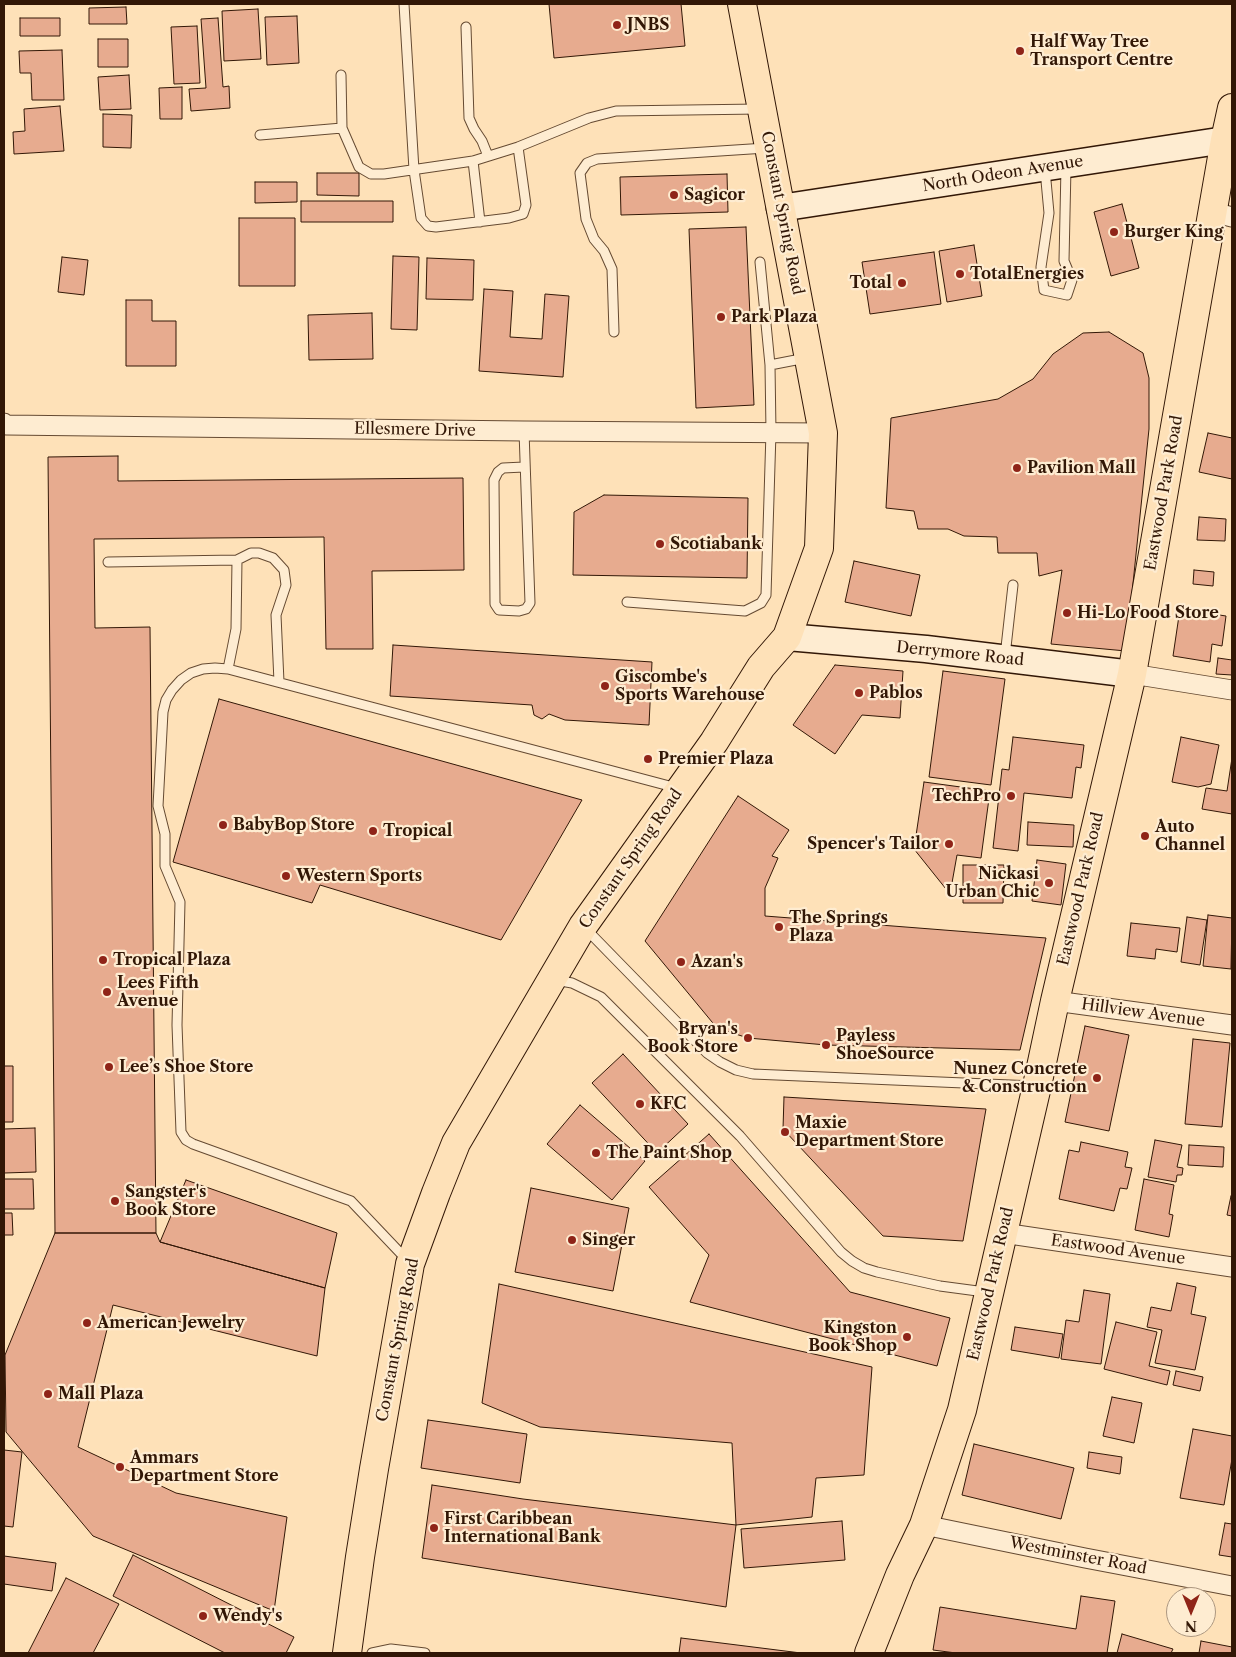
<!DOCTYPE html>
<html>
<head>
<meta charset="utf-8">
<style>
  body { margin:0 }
  #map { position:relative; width:1236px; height:1657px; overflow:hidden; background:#fee1b8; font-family:"Libre Caslon Text",serif }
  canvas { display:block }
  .frame { position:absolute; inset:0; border:5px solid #321706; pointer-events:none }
  .north { position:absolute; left:1166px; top:1587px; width:50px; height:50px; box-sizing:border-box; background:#feecd1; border:1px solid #ac9780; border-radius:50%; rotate:180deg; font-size:14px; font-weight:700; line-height:20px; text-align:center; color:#321706 }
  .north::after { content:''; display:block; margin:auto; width:18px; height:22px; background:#8f2418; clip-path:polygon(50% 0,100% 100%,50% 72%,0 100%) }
</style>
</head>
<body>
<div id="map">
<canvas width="1236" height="1657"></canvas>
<div class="frame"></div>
<div class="north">N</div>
</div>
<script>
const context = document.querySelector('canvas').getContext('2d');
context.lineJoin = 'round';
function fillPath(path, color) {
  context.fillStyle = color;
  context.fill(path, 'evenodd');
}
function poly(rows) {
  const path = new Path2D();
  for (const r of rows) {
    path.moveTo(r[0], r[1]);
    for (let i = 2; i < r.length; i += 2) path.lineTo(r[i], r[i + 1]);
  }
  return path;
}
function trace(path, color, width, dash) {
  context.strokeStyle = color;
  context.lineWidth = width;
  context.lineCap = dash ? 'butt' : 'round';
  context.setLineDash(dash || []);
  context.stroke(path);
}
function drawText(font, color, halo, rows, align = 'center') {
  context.font = font + ' "Libre Caslon Text",serif';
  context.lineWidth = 4.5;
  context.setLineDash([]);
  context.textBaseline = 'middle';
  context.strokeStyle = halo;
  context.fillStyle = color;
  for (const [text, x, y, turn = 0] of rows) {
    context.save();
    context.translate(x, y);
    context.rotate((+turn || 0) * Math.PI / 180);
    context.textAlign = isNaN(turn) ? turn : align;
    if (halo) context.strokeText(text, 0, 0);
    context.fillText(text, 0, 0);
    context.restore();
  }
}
const building = poly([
  [549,4,681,4,685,46,554,58,549,4],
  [126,7,127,24,89,24,89,8,126,7],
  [258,9,261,59,224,61,222,11,258,9],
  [297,16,299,63,267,65,265,17,297,16],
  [20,18,60,18,60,36,20,36,20,18],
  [218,18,223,87,229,86,230,108,191,111,189,89,206,88,201,19,218,18],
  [197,26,200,83,174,84,171,27,197,26],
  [98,39,128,39,128,67,98,67,98,39],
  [62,50,64,100,32,100,31,73,20,73,19,51,62,50],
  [129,75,131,109,100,110,98,77,129,75],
  [182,87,182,119,160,119,159,88,182,87],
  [60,106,64,151,14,154,13,132,25,131,24,109,60,106],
  [103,114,132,115,131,148,103,147,103,114],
  [317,173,359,173,359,196,317,195,317,173],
  [727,174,728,212,621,215,620,177,727,174],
  [255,182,297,182,297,202,255,203,255,182],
  [301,201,393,201,393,222,301,222,301,201],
  [1122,204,1139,268,1111,276,1094,212,1122,204],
  [239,218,295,218,295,286,239,286,239,218],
  [746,227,754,405,696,408,689,229,746,227],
  [974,245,982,296,947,302,939,251,974,245],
  [934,252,941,304,870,314,862,262,934,252],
  [393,256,419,257,417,330,391,329,393,256],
  [62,257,88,260,84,295,58,292,62,257],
  [427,258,474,260,473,300,426,299,427,258],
  [484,289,513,291,510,337,542,339,545,294,569,296,563,377,479,371,484,289],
  [126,300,152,300,152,321,176,321,176,366,126,366,126,300],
  [372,313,373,359,309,360,308,315,372,313],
  [1109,332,1143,353,1149,378,1149,429,1126,651,1051,644,1062,570,1039,576,1037,553,998,553,997,537,964,536,948,529,918,529,914,511,886,508,891,418,998,399,1033,379,1053,354,1083,333,1109,332],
  [1208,433,1232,438,1232,479,1199,472,1208,433],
  [118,456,118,481,463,478,464,570,372,571,373,649,326,649,324,537,94,539,95,628,150,627,156,1233,55,1233,48,457,118,456],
  [604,495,748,498,747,578,573,575,574,512,604,495],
  [1199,517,1226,519,1225,541,1197,540,1199,517],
  [854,561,920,575,911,616,845,602,854,561],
  [1194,570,1214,572,1213,586,1193,584,1194,570],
  [1180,609,1226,616,1222,646,1212,644,1210,662,1173,656,1180,609],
  [393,645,652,662,649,725,565,720,549,714,542,719,534,715,532,705,390,696,393,645],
  [1218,658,1232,660,1232,675,1216,674,1218,658],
  [835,665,903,671,900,718,862,715,835,754,793,725,835,665],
  [943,671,1005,679,991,785,929,777,943,671],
  [219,699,582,800,501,940,320,885,312,903,173,862,219,699],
  [1013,737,1084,745,1081,768,1076,767,1072,798,1024,793,1018,851,993,848,1002,769,1009,770,1013,737],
  [1181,737,1219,745,1211,784,1198,787,1172,782,1181,737],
  [1232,758,1232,814,1202,809,1206,788,1227,791,1232,758],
  [924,782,990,791,981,858,957,855,950,894,914,849,924,782],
  [738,796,789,830,772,856,778,858,765,888,765,916,1046,938,1020,1050,826,1045,748,1038,717,1028,645,941,738,796],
  [1028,822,1074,825,1073,847,1027,845,1028,822],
  [1037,860,1066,864,1061,905,1032,901,1037,860],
  [963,865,1004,865,1003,903,963,903,963,865],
  [1208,915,1232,918,1231,969,1203,966,1208,915],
  [1187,917,1207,920,1200,965,1181,962,1187,917],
  [1131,923,1180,928,1177,952,1156,949,1155,959,1127,956,1131,923],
  [1085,1026,1129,1035,1109,1131,1065,1122,1085,1026],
  [1193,1039,1230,1043,1222,1127,1185,1124,1193,1039],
  [623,1054,688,1124,657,1153,592,1083,623,1054],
  [4,1066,13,1066,13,1122,4,1122,4,1066],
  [784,1097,986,1109,963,1241,883,1236,783,1129,784,1097],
  [580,1105,645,1161,612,1200,547,1144,580,1105],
  [35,1128,36,1172,4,1173,4,1129,35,1128],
  [709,1134,850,1292,950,1318,937,1366,690,1302,709,1255,649,1187,709,1134],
  [1155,1140,1182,1145,1177,1167,1183,1168,1182,1175,1177,1175,1176,1182,1148,1177,1155,1140],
  [1081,1142,1128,1152,1125,1167,1132,1168,1127,1189,1120,1188,1114,1211,1059,1199,1069,1150,1079,1152,1081,1142],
  [1189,1145,1224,1147,1223,1167,1188,1165,1189,1145],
  [4,1179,33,1179,34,1209,4,1209,4,1179],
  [1144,1179,1174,1185,1169,1214,1173,1215,1169,1237,1135,1230,1144,1179],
  [186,1180,337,1233,325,1288,160,1242,186,1180],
  [531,1188,629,1208,613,1291,515,1272,531,1188],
  [1231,1196,1232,1196,1232,1216,1227,1215,1231,1196],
  [4,1213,12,1213,13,1235,4,1235,4,1213],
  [55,1233,156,1233,160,1242,325,1288,317,1356,113,1305,78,1447,176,1493,287,1517,274,1611,93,1536,6,1432,5,1355,55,1233],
  [1177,1283,1196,1287,1191,1314,1206,1317,1195,1370,1155,1363,1162,1330,1147,1327,1151,1307,1171,1311,1177,1283],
  [499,1284,872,1367,864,1475,816,1478,812,1517,736,1525,732,1443,540,1427,482,1403,499,1284],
  [1084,1290,1110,1294,1101,1364,1061,1359,1066,1320,1079,1322,1084,1290],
  [1116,1322,1157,1332,1149,1366,1170,1371,1167,1385,1104,1369,1116,1322],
  [1015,1327,1063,1334,1059,1358,1011,1350,1015,1327],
  [1176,1371,1203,1377,1200,1391,1173,1385,1176,1371],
  [1112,1397,1142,1403,1134,1443,1103,1436,1112,1397],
  [428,1420,527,1434,520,1483,421,1468,428,1420],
  [1193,1429,1232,1436,1232,1459,1224,1505,1180,1498,1193,1429],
  [974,1444,1074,1468,1061,1519,962,1495,974,1444],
  [4,1450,22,1452,13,1527,4,1526,4,1450],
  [1089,1452,1122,1457,1120,1474,1087,1468,1089,1452],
  [432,1485,523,1499,736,1525,726,1607,422,1558,432,1485],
  [842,1521,845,1560,744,1568,741,1529,842,1521],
  [1225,1523,1232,1524,1232,1557,1219,1555,1225,1523],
  [133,1555,294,1637,286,1653,225,1653,113,1596,133,1555],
  [4,1556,56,1563,52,1591,4,1584,4,1556],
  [66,1578,119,1604,93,1653,28,1653,66,1578],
  [1081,1596,1115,1601,1107,1653,956,1653,933,1650,940,1607,1076,1629,1081,1596],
  [1122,1634,1173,1649,1171,1653,1117,1653,1122,1634],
  [681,1638,801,1653,679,1653,681,1638],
  [1201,1641,1232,1647,1232,1653,1199,1653,1201,1641]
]);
fillPath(building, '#e7ab8f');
trace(building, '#321706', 1);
const lane = poly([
  [404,4,414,170,421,218,428,226,436,227,509,218,523,214,526,205,518,147],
  [466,27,469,118,474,129,482,141,488,156],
  [341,75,342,128,359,167,371,174,384,174,473,161,518,147,589,118,616,111,759,109],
  [260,135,342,128],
  [473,161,480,222],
  [1045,170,1049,213,1041,267,1044,290,1067,295,1072,280,1064,261,1066,167],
  [614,332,612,269,604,251,594,239,586,219,580,173,587,163,597,159,766,148],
  [770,365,806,358],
  [524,431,530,603,526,609,519,611,499,610,495,604,494,480,498,472,503,468,524,467],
  [108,562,237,560,251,553,259,553,273,558,284,570,286,585,276,615,279,682],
  [627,602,745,611,761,603,766,595,771,432,770,365,760,262],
  [1005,656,1013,585],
  [228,669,236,629,237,560],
  [585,928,707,1053,720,1062,736,1070,753,1074,1034,1086],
  [555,980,572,983,601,997,740,1136,841,1252,852,1261,864,1268,877,1272,940,1286,985,1292],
  [407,1260,351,1201,193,1144,186,1140,181,1132,177,1025,180,902,165,866,165,834,158,806,163,712,166,700,172,690,181,680,191,673,203,669,215,668,228,669,677,788],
  [372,1653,391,1649,425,1653]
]);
const street = poly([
  [1213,212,1232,217],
  [4,423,6,425,524,431,823,433],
  [1132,674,1232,690],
  [1055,1001,1232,1025],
  [1003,1233,1232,1267],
  [924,1525,1085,1558,1232,1586]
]);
const secondary = poly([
  [780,208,1225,140],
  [787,637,926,649,1132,674]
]);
const primary = poly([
  [347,1653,360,1557,374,1469,410,1264,436,1193,456,1143,583,926,714,742,761,667,787,637,819,548,823,433,742,4],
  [869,1653,900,1575,924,1525,962,1410,1037,1086,1055,1001,1132,674,1225,140,1232,108]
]);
trace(lane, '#654a32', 11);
trace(street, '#654a32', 21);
trace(secondary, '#321706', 29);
trace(primary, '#321706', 30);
trace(lane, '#feecd1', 9);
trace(street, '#feecd1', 19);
trace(secondary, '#feecd1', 26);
trace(primary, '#fee1b8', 28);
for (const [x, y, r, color] of [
  [617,25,5,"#8f2418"],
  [1020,51,5,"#8f2418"],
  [674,195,5,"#8f2418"],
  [1114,232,5,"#8f2418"],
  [960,274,5,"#8f2418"],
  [902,283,5,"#8f2418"],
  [721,317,5,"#8f2418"],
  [1017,468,5,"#8f2418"],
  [660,544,5,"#8f2418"],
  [1067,613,5,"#8f2418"],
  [605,686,5,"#8f2418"],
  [859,693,5,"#8f2418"],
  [648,759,5,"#8f2418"],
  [1011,796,5,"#8f2418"],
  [223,825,5,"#8f2418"],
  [373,831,5,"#8f2418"],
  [1145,836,5,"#8f2418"],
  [949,844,5,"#8f2418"],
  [286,876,5,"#8f2418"],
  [1049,883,5,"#8f2418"],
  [779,927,5,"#8f2418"],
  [103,960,5,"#8f2418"],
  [681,962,5,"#8f2418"],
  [107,992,5,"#8f2418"],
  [748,1038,5,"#8f2418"],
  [826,1045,5,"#8f2418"],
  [109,1067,5,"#8f2418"],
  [1097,1078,5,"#8f2418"],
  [640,1104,5,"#8f2418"],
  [785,1132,5,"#8f2418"],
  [596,1153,5,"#8f2418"],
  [115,1201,5,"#8f2418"],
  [572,1240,5,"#8f2418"],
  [87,1323,5,"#8f2418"],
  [907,1337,5,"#8f2418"],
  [48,1394,5,"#8f2418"],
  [120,1467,5,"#8f2418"],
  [434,1528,5,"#8f2418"],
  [203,1616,5,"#8f2418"]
]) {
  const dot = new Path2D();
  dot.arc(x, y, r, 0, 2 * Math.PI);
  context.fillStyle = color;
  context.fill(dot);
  trace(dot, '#feecd1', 2);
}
drawText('bold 16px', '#321706', '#feecd1', [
  ["JNBS",627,25],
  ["Half Way Tree",1030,42],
  ["Transport Centre",1030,60],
  ["Sagicor",684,195],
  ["Burger King",1124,232],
  ["TotalEnergies",970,274],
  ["Total",892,283,"right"],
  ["Park Plaza",731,317],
  ["Pavilion Mall",1027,468],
  ["Scotiabank",670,544],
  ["Hi-Lo Food Store",1077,613],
  ["Giscombe's",615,677],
  ["Sports Warehouse",615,695],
  ["Pablos",869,693],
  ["Premier Plaza",658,759],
  ["TechPro",1001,796,"right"],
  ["BabyBop Store",233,825],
  ["Auto",1155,827],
  ["Channel",1155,845],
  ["Tropical",383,831],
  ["Spencer's Tailor",939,844,"right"],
  ["Nickasi",1039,874,"right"],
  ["Urban Chic",1039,892,"right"],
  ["Western Sports",296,876],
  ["The Springs",789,918],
  ["Plaza",789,936],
  ["Tropical Plaza",113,960],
  ["Azan's",691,962],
  ["Lees Fifth",117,983],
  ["Avenue",117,1001],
  ["Bryan's",738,1029,"right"],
  ["Book Store",738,1047,"right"],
  ["Payless",836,1036],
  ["ShoeSource",836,1054],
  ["Lee’s Shoe Store",119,1067],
  ["Nunez Concrete",1087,1069,"right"],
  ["& Construction",1087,1087,"right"],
  ["KFC",650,1104],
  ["Maxie",795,1123],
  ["Department Store",795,1141],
  ["The Paint Shop",606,1153],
  ["Sangster's",125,1192],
  ["Book Store",125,1210],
  ["Singer",582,1240],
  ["American Jewelry",97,1323],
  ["Kingston",897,1328,"right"],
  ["Book Shop",897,1346,"right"],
  ["Mall Plaza",58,1394],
  ["Ammars",130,1458],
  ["Department Store",130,1476],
  ["First Caribbean",444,1519],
  ["International Bank",444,1537],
  ["Wendy's",213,1616]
], 'left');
drawText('16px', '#321706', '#feecd1', [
  ["North Odeon Avenue",1003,174,-9],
  ["Constant Spring Road",782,213,79],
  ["Ellesmere Drive",415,430,1],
  ["Eastwood Park Road",1164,493,-80],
  ["Derrymore Road",960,654,6],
  ["Constant Spring Road",631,859,-55],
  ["Eastwood Park Road",1081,889,-77],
  ["Hillview Avenue",1143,1013,8],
  ["Eastwood Avenue",1118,1250,8],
  ["Eastwood Park Road",991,1284,-77],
  ["Constant Spring Road",398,1340,-79],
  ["Westminster Road",1078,1556,11]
]);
</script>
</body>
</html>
